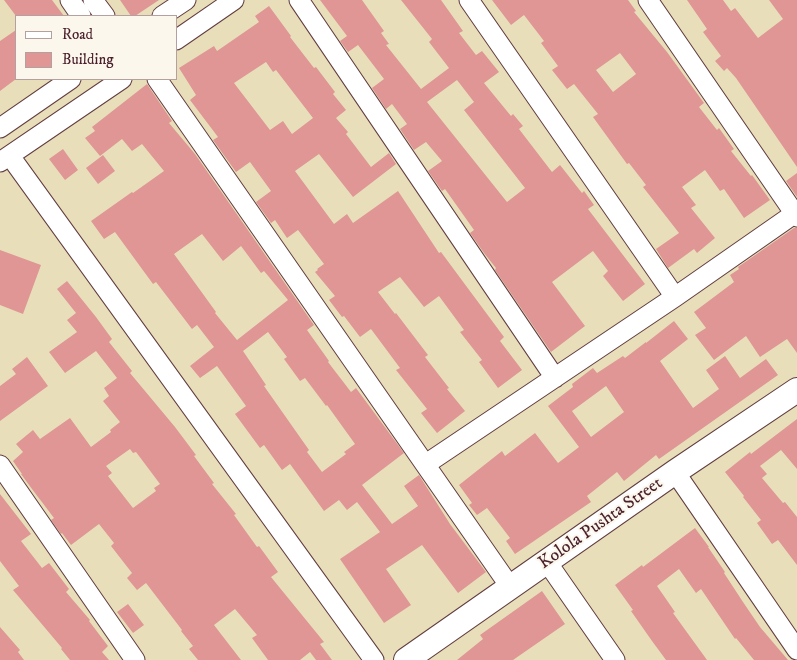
<!DOCTYPE html>
<html>
<head>
<meta charset="utf-8">
<style>
  body { margin:0 }
  #map { position:relative; width:797px; height:660px; overflow:hidden; background:#e8dfba; font-family:"IM FELL DW Pica",serif }
  canvas { display:block }
  .legend { position:absolute; left:15px; top:15px; width:162px; height:65px; box-sizing:border-box; background:#fbf7ec; border:1px solid #b4a19f; margin:0; padding:6px 9px; list-style:none; font-size:15px; color:#4a1f2b }
  .legend li { display:flex; align-items:center; gap:10px; height:25px }
  .legend b { width:25px; border:1px solid #b4a19f }
</style>
</head>
<body>
<div id="map">
<canvas width="797" height="660"></canvas>
<ul class="legend">
<li><b style="height:6px;background:#fff"></b>Road</li>
<li><b style="height:14px;background:#df9695"></b>Building</li>
</ul>
</div>
<script>
const context = document.querySelector('canvas').getContext('2d');
context.lineJoin = 'round';
function fillPath(path, color) {
  context.fillStyle = color;
  context.fill(path, 'evenodd');
}
function poly(rows) {
  const path = new Path2D();
  for (const r of rows) {
    path.moveTo(r[0], r[1]);
    for (let i = 2; i < r.length; i += 2) path.lineTo(r[i], r[i + 1]);
  }
  return path;
}
function trace(path, color, width, dash) {
  context.strokeStyle = color;
  context.lineWidth = width;
  context.lineCap = dash ? 'butt' : 'round';
  context.setLineDash(dash || []);
  context.stroke(path);
}
function drawText(font, color, halo, rows, align = 'center') {
  context.font = font + ' "IM FELL DW Pica",serif';
  context.lineWidth = 4;
  context.setLineDash([]);
  context.textBaseline = 'middle';
  context.strokeStyle = halo;
  context.fillStyle = color;
  for (const [text, x, y, turn = 0] of rows) {
    context.save();
    context.translate(x, y);
    context.rotate((+turn || 0) * Math.PI / 180);
    context.textAlign = isNaN(turn) ? turn : align;
    if (halo) context.strokeText(text, 0, 0);
    context.fillText(text, 0, 0);
    context.restore();
  }
}
fillPath(poly([
  [4,0,52,0,64,16,16,16],
  [120,0,159,0,135,16,131,16],
  [320,0,362,0,384,31,381,33,389,44,386,45,421,89,449,68,429,42,432,39,401,0,441,0,463,31,459,33,476,55,482,51,499,72,484,83,511,116,513,114,523,126,519,129,552,172,560,165,582,193,584,191,594,205,588,209,645,284,623,301,603,276,608,271,593,251,552,282,585,326,551,352,495,270,496,268,484,253,470,233,474,230,445,189,442,191,428,171,442,161,426,142,414,150,400,129,407,124,392,104,386,109,372,88,384,79,358,45,348,52,340,41,347,36],
  [457,80,474,102,464,110,525,188,507,202,427,102],
  [492,0,628,0,636,11,634,12,667,52,704,103,699,107,717,130,719,128,734,149,731,151,751,176,752,175,770,200,744,218,724,189,720,191,705,170,682,187,696,205,691,208,715,238,697,253,694,249,668,268,656,249,679,233,643,187,646,185,629,163,627,164,593,117,598,114,574,84,567,89,552,70,558,66,541,43,544,41,524,15,511,25],
  [620,53,636,74,613,92,596,70],
  [687,0,723,0,731,11,735,8,758,38,783,19,769,0,797,0,797,167,736,78,727,68,724,71,715,61,721,56,703,32,707,29],
  [269,6,291,36,290,37,314,68,316,67,335,92,333,94,346,110,336,118,348,132,346,134,371,167,389,153,396,164,353,197,319,154,295,171,334,224,347,214,353,223,398,191,439,253,441,252,504,337,500,341,522,370,498,388,479,362,482,360,460,332,464,330,439,296,424,307,400,277,378,292,395,314,396,313,428,355,425,357,449,388,447,389,465,411,437,433,421,413,427,409,396,370,400,368,371,329,360,337,344,316,342,317,329,300,335,296,315,272,318,270,317,269,324,264,298,230,287,238,275,220,271,223,256,202,271,191,250,162,236,172,213,140,218,137,190,100,196,95,179,68,214,46,217,51,259,22,255,16],
  [266,62,273,72,276,70,313,118,292,134,283,121,270,130,234,83],
  [16,30,16,79,0,91,0,41],
  [147,84,172,121,169,123,195,154,314,325,307,330,329,361,328,362,351,392,356,388,404,453,362,485,392,524,418,506,404,486,419,475,450,524,486,572,458,593,422,545,386,569,411,605,384,623,340,559,380,532,357,502,347,510,339,500,324,511,290,464,282,470,264,445,260,448,235,414,246,406,217,366,200,378,190,366,214,347,197,325,192,329,156,282,153,284,115,232,104,239,91,221,132,192,133,193,164,171,142,144,132,151,122,139,100,156,85,138,95,131,92,127],
  [202,234,223,261,241,246,261,273,264,271,288,300,237,340,215,313,216,312,174,254],
  [268,332,287,357,284,359,300,381,305,378,326,406,327,405,355,444,344,452,346,454,322,472,307,452,309,450,264,386,266,385,243,351],
  [63,149,78,170,65,180,49,159],
  [103,155,115,171,98,184,86,168],
  [797,173,797,197,786,181],
  [794,228,797,228,797,353,787,339,760,357,746,336,714,360,695,335,706,328,694,312,734,282,730,275,739,269,738,267],
  [0,250,41,265,23,314,0,305],
  [67,281,96,317,112,339,109,342,132,371,130,373,175,427,196,455,194,456,214,483,212,484,236,514,234,515,257,547,259,546,278,572,271,577,324,642,320,644,332,660,316,660,310,652,300,660,268,660,252,638,257,635,235,609,214,625,241,660,198,660,189,649,193,646,181,631,182,630,146,583,137,590,127,578,132,573,111,546,114,543,99,524,71,545,62,533,61,534,51,520,54,518,32,489,21,474,22,474,13,461,23,452,16,444,33,430,40,439,70,418,91,447,111,432,110,430,120,422,103,401,109,396,104,388,117,378,96,351,65,373,49,352,77,332,67,320,76,313,57,289],
  [130,449,133,453,136,452,160,484,154,488,156,491,133,508,108,476,112,473,106,466],
  [674,321,688,339,660,361,693,408,719,389,706,370,725,356,740,378,766,359,778,375,659,459,656,455,624,481,617,472,587,496,591,502,515,554,506,541,510,538,487,508,477,515,469,505,472,503,459,485,502,451,505,456,535,433,558,463,579,447,548,406,573,387,572,384,593,368,597,373,623,356,625,358,646,342,646,343],
  [606,386,624,412,591,437,572,411],
  [27,357,48,386,0,421,0,386,16,374,12,369],
  [797,419,797,469,781,450,760,466,767,474,762,478,783,503,785,502,797,517,797,565,778,540,772,544,757,523,761,520,743,497,744,496,725,472,750,452,751,454],
  [0,494,31,534,21,541,42,568,49,563,69,589,66,592,90,620,89,621,108,646,102,652,109,660,70,660,61,649,62,648,13,590,19,586,0,561],
  [695,528,709,547,708,547,725,572,724,573,743,602,760,627,788,660,754,660,736,638,735,639,701,589,696,593,679,569,657,586,675,612,673,613,707,660,666,660,652,641,631,611,633,610,615,585,642,565,643,567],
  [542,591,565,624,513,660,457,660,483,639,480,635],
  [128,604,144,625,133,633,117,612],
  [0,627,20,650,18,652,24,660,0,660]
]), '#df9695');
const minor = poly([
  [70,0,81,16],
  [93,0,105,16],
  [299,0,555,378],
  [469,0,675,297],
  [648,0,797,217],
  [162,16,186,0],
  [176,40,234,0],
  [157,79,511,588],
  [0,128,71,79],
  [10,156,374,660],
  [0,162,122,79],
  [426,464,675,297,794,214],
  [0,465,135,660],
  [675,472,797,650],
  [547,562,615,660]
]);
const major = poly([
  [406,660,675,472,797,390]
]);
trace(minor, '#623c40', 21);
trace(major, '#623c40', 26);
trace(minor, '#fff', 19);
trace(major, '#fff', 24);
drawText('18px', '#4a1f2b', '#fbf7ec', [
  ["Kolola Pushta Street",601,524,-35]
]);
</script>
</body>
</html>
